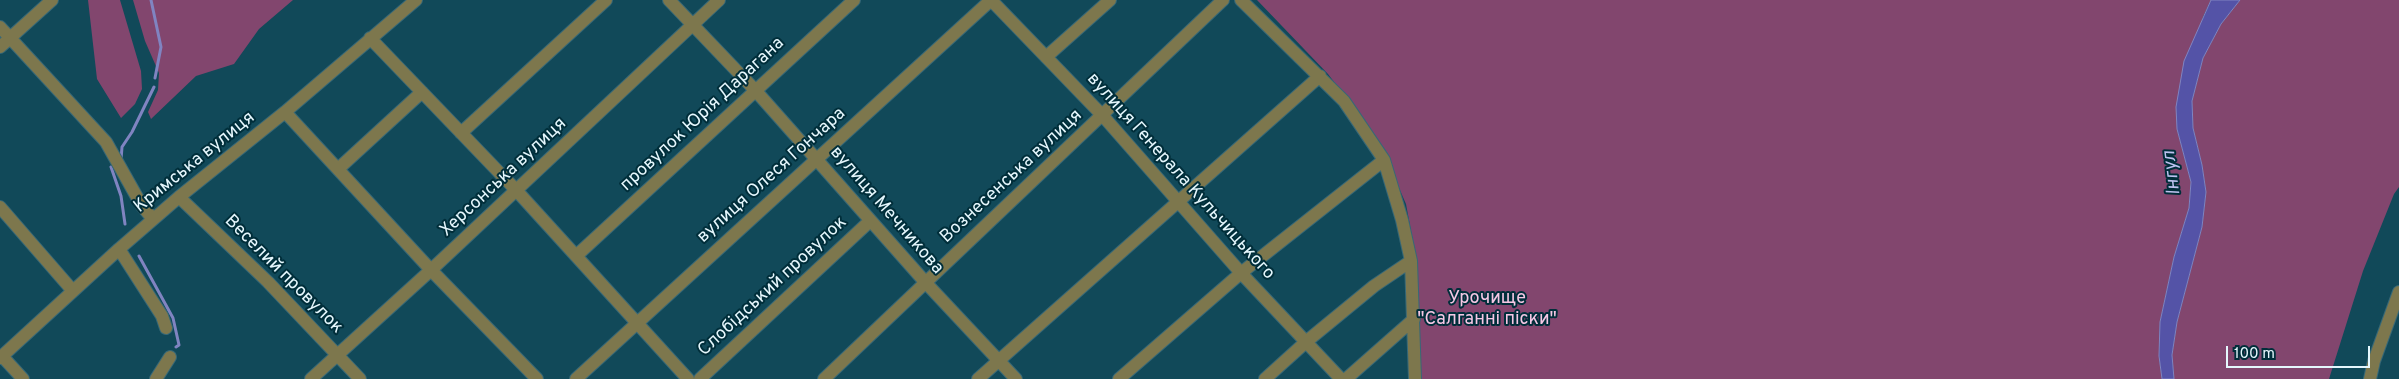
<!DOCTYPE html>
<html>
<head>
<meta charset="utf-8">
<style>
  body { margin:0 }
  #map { position:relative; width:2399px; height:379px; overflow:hidden; background:#114959; font-family:Overpass,sans-serif }
  canvas { display:block }
  .scale { position:absolute; left:2226px; top:346px; width:144px; height:22px; box-sizing:border-box; border:2px solid #e5f7fd; border-top:0; padding-left:6px; font-size:15px; line-height:18px; white-space:nowrap; color:#e5f7fd; -webkit-text-stroke:4px #002e3a; paint-order:stroke }
</style>
</head>
<body>
<div id="map">
<canvas width="2399" height="379"></canvas>
<div class="scale">100 m</div>
</div>
<script>
const context = document.querySelector('canvas').getContext('2d');
context.lineJoin = 'round';
function fillPath(path, color) {
  context.fillStyle = color;
  context.fill(path, 'evenodd');
}
function poly(rows) {
  const path = new Path2D();
  for (const r of rows) {
    path.moveTo(r[0], r[1]);
    for (let i = 2; i < r.length; i += 2) path.lineTo(r[i], r[i + 1]);
  }
  return path;
}
function trace(path, color, width, dash) {
  context.strokeStyle = color;
  context.lineWidth = width;
  context.lineCap = dash ? 'butt' : 'round';
  context.setLineDash(dash || []);
  context.stroke(path);
}
function drawText(font, color, halo, rows, align = 'center') {
  context.font = font + ' Overpass,sans-serif';
  context.lineWidth = 4;
  context.setLineDash([]);
  context.textBaseline = 'middle';
  context.strokeStyle = halo;
  context.fillStyle = color;
  for (const [text, x, y, turn = 0] of rows) {
    context.save();
    context.translate(x, y);
    context.rotate((+turn || 0) * Math.PI / 180);
    context.textAlign = isNaN(turn) ? turn : align;
    if (halo) context.strokeText(text, 0, 0);
    context.fillText(text, 0, 0);
    context.restore();
  }
}
fillPath(poly([
  [88,0,120,0,141,71,142,89,135,104,121,118,97,79],
  [133,0,293,0,259,29,234,64,196,76,151,119,148,112,158,90,159,73,145,41],
  [1257,0,2211,0,2203,17,2177,129,2191,182,2189,208,2174,257,2160,322,2159,356,2162,379,1412,379,1416,258,1406,204,1378,140,1328,74],
  [2240,0,2399,0,2399,187,2394,194,2363,271,2329,379,2174,379,2172,355,2177,322,2202,227,2206,192,2202,165,2193,128,2192,101,2203,58,2221,24]
]), '#82466e');
const water = poly([
  [2211,0,2240,0,2221,24,2203,58,2192,101,2193,128,2202,165,2206,192,2202,227,2177,322,2172,355,2174,379,2162,379,2159,356,2160,322,2174,257,2189,208,2191,182,2177,129,2176,107,2184,61,2211,0]
]);
fillPath(water, '#5453a7');
trace(water, '#8084c1', 1);
trace(poly([
  [151,0,161,47,155,78],
  [121,160,122,147,132,132,154,87],
  [111,167,121,196,125,224],
  [139,256,173,318,179,345,176,347]
]), '#8084c1', 3);
const minor = poly([
  [669,0,755,90,926,283,1016,379],
  [1241,0,1344,101,1384,160,1402,220,1411,261,1415,379],
  [0,27,106,142,142,206,153,219],
  [370,38,516,190,688,379],
  [0,47,52,0],
  [1046,57,1110,0],
  [285,112,431,270,537,379],
  [461,133,606,0],
  [338,169,422,92],
  [179,197,268,282,360,379],
  [0,207,73,291],
  [119,249,162,316,166,328],
  [576,256,854,0],
  [2,356,23,379],
  [0,358,119,249,179,197,285,112,416,0],
  [156,379,170,357],
  [311,379,431,270,719,0],
  [576,379,991,0,1103,116,1241,273,1341,379],
  [700,379,870,221],
  [824,379,1223,0],
  [978,379,1320,76],
  [1119,379,1241,273,1384,160],
  [1265,379,1307,341,1374,286,1411,261],
  [1346,379,1414,319],
  [2370,379,2374,361,2399,292]
]);
trace(minor, '#376877', 14);
trace(minor, '#7d774d', 12);
drawText('18px', '#e5f7fd', '#002e3a', [
  ["провулок Юрія Дарагана",703,115,-43],
  ["Кримська вулиця",195,163,-39],
  ["вулиця Олеся Гончара",772,176,-42],
  ["Вознесенська вулиця",1012,177,-43],
  ["вулиця Генерала Кульчицького",1180,177,48],
  ["Херсонська вулиця",504,178,-43],
  ["вулиця Мечникова",886,211,49],
  ["Веселий провулок",283,275,45],
  ["Слобідський провулок",773,287,-43]
]);
drawText('18px', '#f6c8e5', '#002e3a', [
  ["Урочище",1487,299],
  ["\"Салганні піски\"",1487,320]
]);
drawText('italic 19px', '#bdc2f0', '#002e3a', [
  ["Інгул",2173,173,-97]
]);
</script>
</body>
</html>
